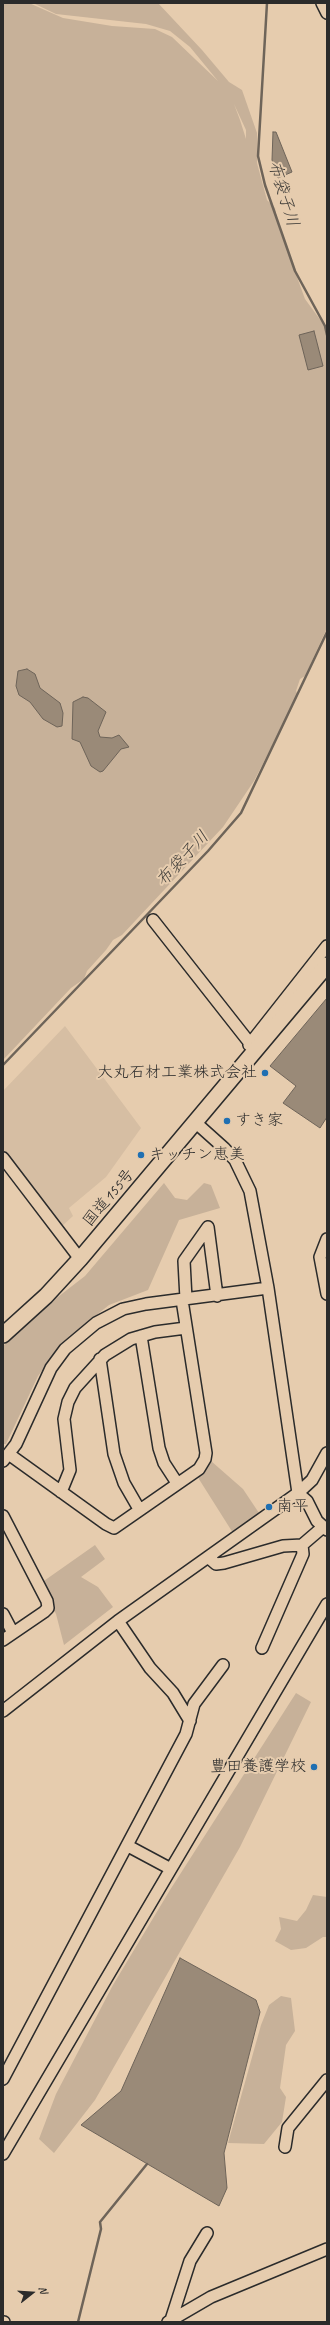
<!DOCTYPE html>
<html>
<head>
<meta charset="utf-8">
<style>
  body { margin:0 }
  #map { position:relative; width:330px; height:2325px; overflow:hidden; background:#e6ccae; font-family:Caveat,sans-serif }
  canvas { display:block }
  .frame { position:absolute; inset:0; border:4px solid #2b2b2b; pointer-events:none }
  .north { position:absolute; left:12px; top:2273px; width:40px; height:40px; -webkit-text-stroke:3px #e6ccae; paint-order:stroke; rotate:73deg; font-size:11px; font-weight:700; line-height:16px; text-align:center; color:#2b2b2b }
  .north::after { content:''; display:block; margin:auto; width:14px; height:18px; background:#2b2b2b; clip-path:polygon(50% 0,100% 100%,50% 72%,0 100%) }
</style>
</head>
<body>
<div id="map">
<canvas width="330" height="2325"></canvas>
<div class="frame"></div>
<div class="north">N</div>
</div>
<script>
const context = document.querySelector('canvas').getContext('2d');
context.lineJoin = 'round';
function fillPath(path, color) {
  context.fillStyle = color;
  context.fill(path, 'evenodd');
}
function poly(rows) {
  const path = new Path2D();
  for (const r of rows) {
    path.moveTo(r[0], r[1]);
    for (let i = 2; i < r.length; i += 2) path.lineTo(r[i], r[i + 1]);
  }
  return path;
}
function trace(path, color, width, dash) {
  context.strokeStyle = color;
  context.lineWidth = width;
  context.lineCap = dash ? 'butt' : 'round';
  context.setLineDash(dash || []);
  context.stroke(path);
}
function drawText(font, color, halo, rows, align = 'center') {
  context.font = font + ' Caveat,"Klee One",sans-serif';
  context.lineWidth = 4;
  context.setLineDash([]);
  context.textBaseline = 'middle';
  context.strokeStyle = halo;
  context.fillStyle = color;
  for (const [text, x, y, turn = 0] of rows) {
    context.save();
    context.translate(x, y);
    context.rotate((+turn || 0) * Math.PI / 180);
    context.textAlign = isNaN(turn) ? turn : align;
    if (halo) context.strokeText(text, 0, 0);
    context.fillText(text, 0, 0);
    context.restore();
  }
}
fillPath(poly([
  [65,1026,141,1128,106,1177,69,1208,73,1216,61,1227,3,1150,3,1091]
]), '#d6bea3');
fillPath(poly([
  [3,3,29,3,63,18,112,26,155,29,172,37,218,81,190,47,170,31,146,24,56,14,33,3,158,3,202,50,229,82,242,90,257,133,257,163,267,200,275,208,279,228,305,299,324,325,327,336,327,628,305,676,300,679,296,691,298,695,254,781,223,827,122,935,113,940,106,950,87,971,84,979,71,988,3,1060],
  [234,104,246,130,246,139,240,120],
  [164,1183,175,1198,187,1200,204,1183,211,1185,220,1208,179,1220,148,1290,109,1305,79,1329,54,1354,38,1376,6,1444,3,1444,3,1346,32,1317,85,1276],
  [211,1461,243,1489,259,1513,233,1533,197,1476,205,1471],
  [95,1545,105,1559,81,1577,98,1587,113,1607,64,1645,56,1614,41,1583],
  [296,1693,311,1702,240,1847,95,2100,54,2153,39,2139,56,2094,113,1985,170,1890],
  [313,1895,327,1897,327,1937,323,1937,306,1948,291,1950,275,1941,281,1929,279,1917,297,1921,306,1910],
  [281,1996,291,1998,295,2031,286,2045,280,2088,286,2097,282,2122,264,2144,228,2143,261,2025,269,2005]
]), '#c7b199');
const water = poly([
  [273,132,276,132,292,172,278,178,272,160,273,132],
  [314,331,323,366,308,370,299,335,314,331],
  [27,669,35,674,40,688,60,703,63,713,62,726,57,727,43,719,30,702,19,695,16,686,18,671,27,669],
  [83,697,88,698,106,712,98,731,100,737,112,738,119,735,129,747,121,749,103,771,100,772,91,766,80,742,72,739,73,702,83,697],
  [327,998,327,1117,320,1128,283,1103,296,1086,270,1066,327,998],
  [180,1958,256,2000,260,2012,224,2153,227,2188,219,2206,81,2125,121,2091,180,1958]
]);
fillPath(water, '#9a8a78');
trace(water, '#6e6459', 1);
trace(poly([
  [267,3,258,156,265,185,295,271,325,326,327,335],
  [3,1065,208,851,241,813,327,632],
  [78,2322,101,2229,100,2222,147,2164]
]), '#6e6459', 2.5);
const minor = poly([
  [322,3,327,13],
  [153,920,256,1051],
  [249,1045,327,946],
  [195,1122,224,1148,235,1160,250,1191,268,1288,298,1493,307,1501,317,1521,327,1530],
  [3,1158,80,1259],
  [327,1239,320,1257,327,1294],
  [186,1299,184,1261,208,1227,217,1296],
  [141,1336,159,1448,164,1463,177,1483],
  [100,1359,114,1454,124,1483,139,1509],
  [10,1455,106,1524,114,1528,199,1469,205,1459,206,1453,182,1300],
  [3,1461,16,1444,51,1368,65,1349,96,1323,123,1309,146,1304,268,1288],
  [61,1492,70,1470,64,1419,68,1402,75,1388,105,1355,131,1339,155,1332,186,1328],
  [3,1516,47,1601,48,1608,44,1612,3,1640],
  [209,1558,216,1564,224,1563,283,1546,302,1545,323,1527],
  [3,1614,13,1633],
  [118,1621,150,1668,173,1693,190,1721],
  [262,1648,303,1554,302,1545],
  [3,1711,118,1621,298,1493,312,1480,327,1453],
  [128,1846,171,1869],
  [3,2079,186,1734,194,1704,223,1665],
  [285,2147,288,2128,327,2080],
  [3,2154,327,1604],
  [171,2320,190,2261,207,2233],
  [3,2322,4,2322],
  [168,2322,211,2297,327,2249]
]);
const highway = poly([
  [3,1335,46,1296,80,1259,327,965]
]);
trace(minor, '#2b2b2b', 14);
trace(highway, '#2b2b2b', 18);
trace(minor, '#e6ccae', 11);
trace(highway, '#e6ccae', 15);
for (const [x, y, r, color] of [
  [265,1073,4,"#1f6fb2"],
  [227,1121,4,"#1f6fb2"],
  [141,1155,4,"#1f6fb2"],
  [269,1507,4,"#1f6fb2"],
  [314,1767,4,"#1f6fb2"]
]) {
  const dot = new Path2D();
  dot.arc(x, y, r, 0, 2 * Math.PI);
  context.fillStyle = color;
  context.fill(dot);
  trace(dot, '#e6ccae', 1.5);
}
drawText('16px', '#2b2b2b', '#e6ccae', [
  ["大丸石材工業株式会社",257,1073,"right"],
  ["すき家",235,1121],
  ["キッチン恵美",149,1155],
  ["南平",277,1507],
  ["豊田養護学校",306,1767,"right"]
], 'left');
drawText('16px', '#2b2b2b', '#e6ccae', [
  ["国道155号",109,1198,-50]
]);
drawText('italic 17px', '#413e3a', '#e6ccae', [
  ["布袋子川",283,194,73],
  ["布袋子川",183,859,-47]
]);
</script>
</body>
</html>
